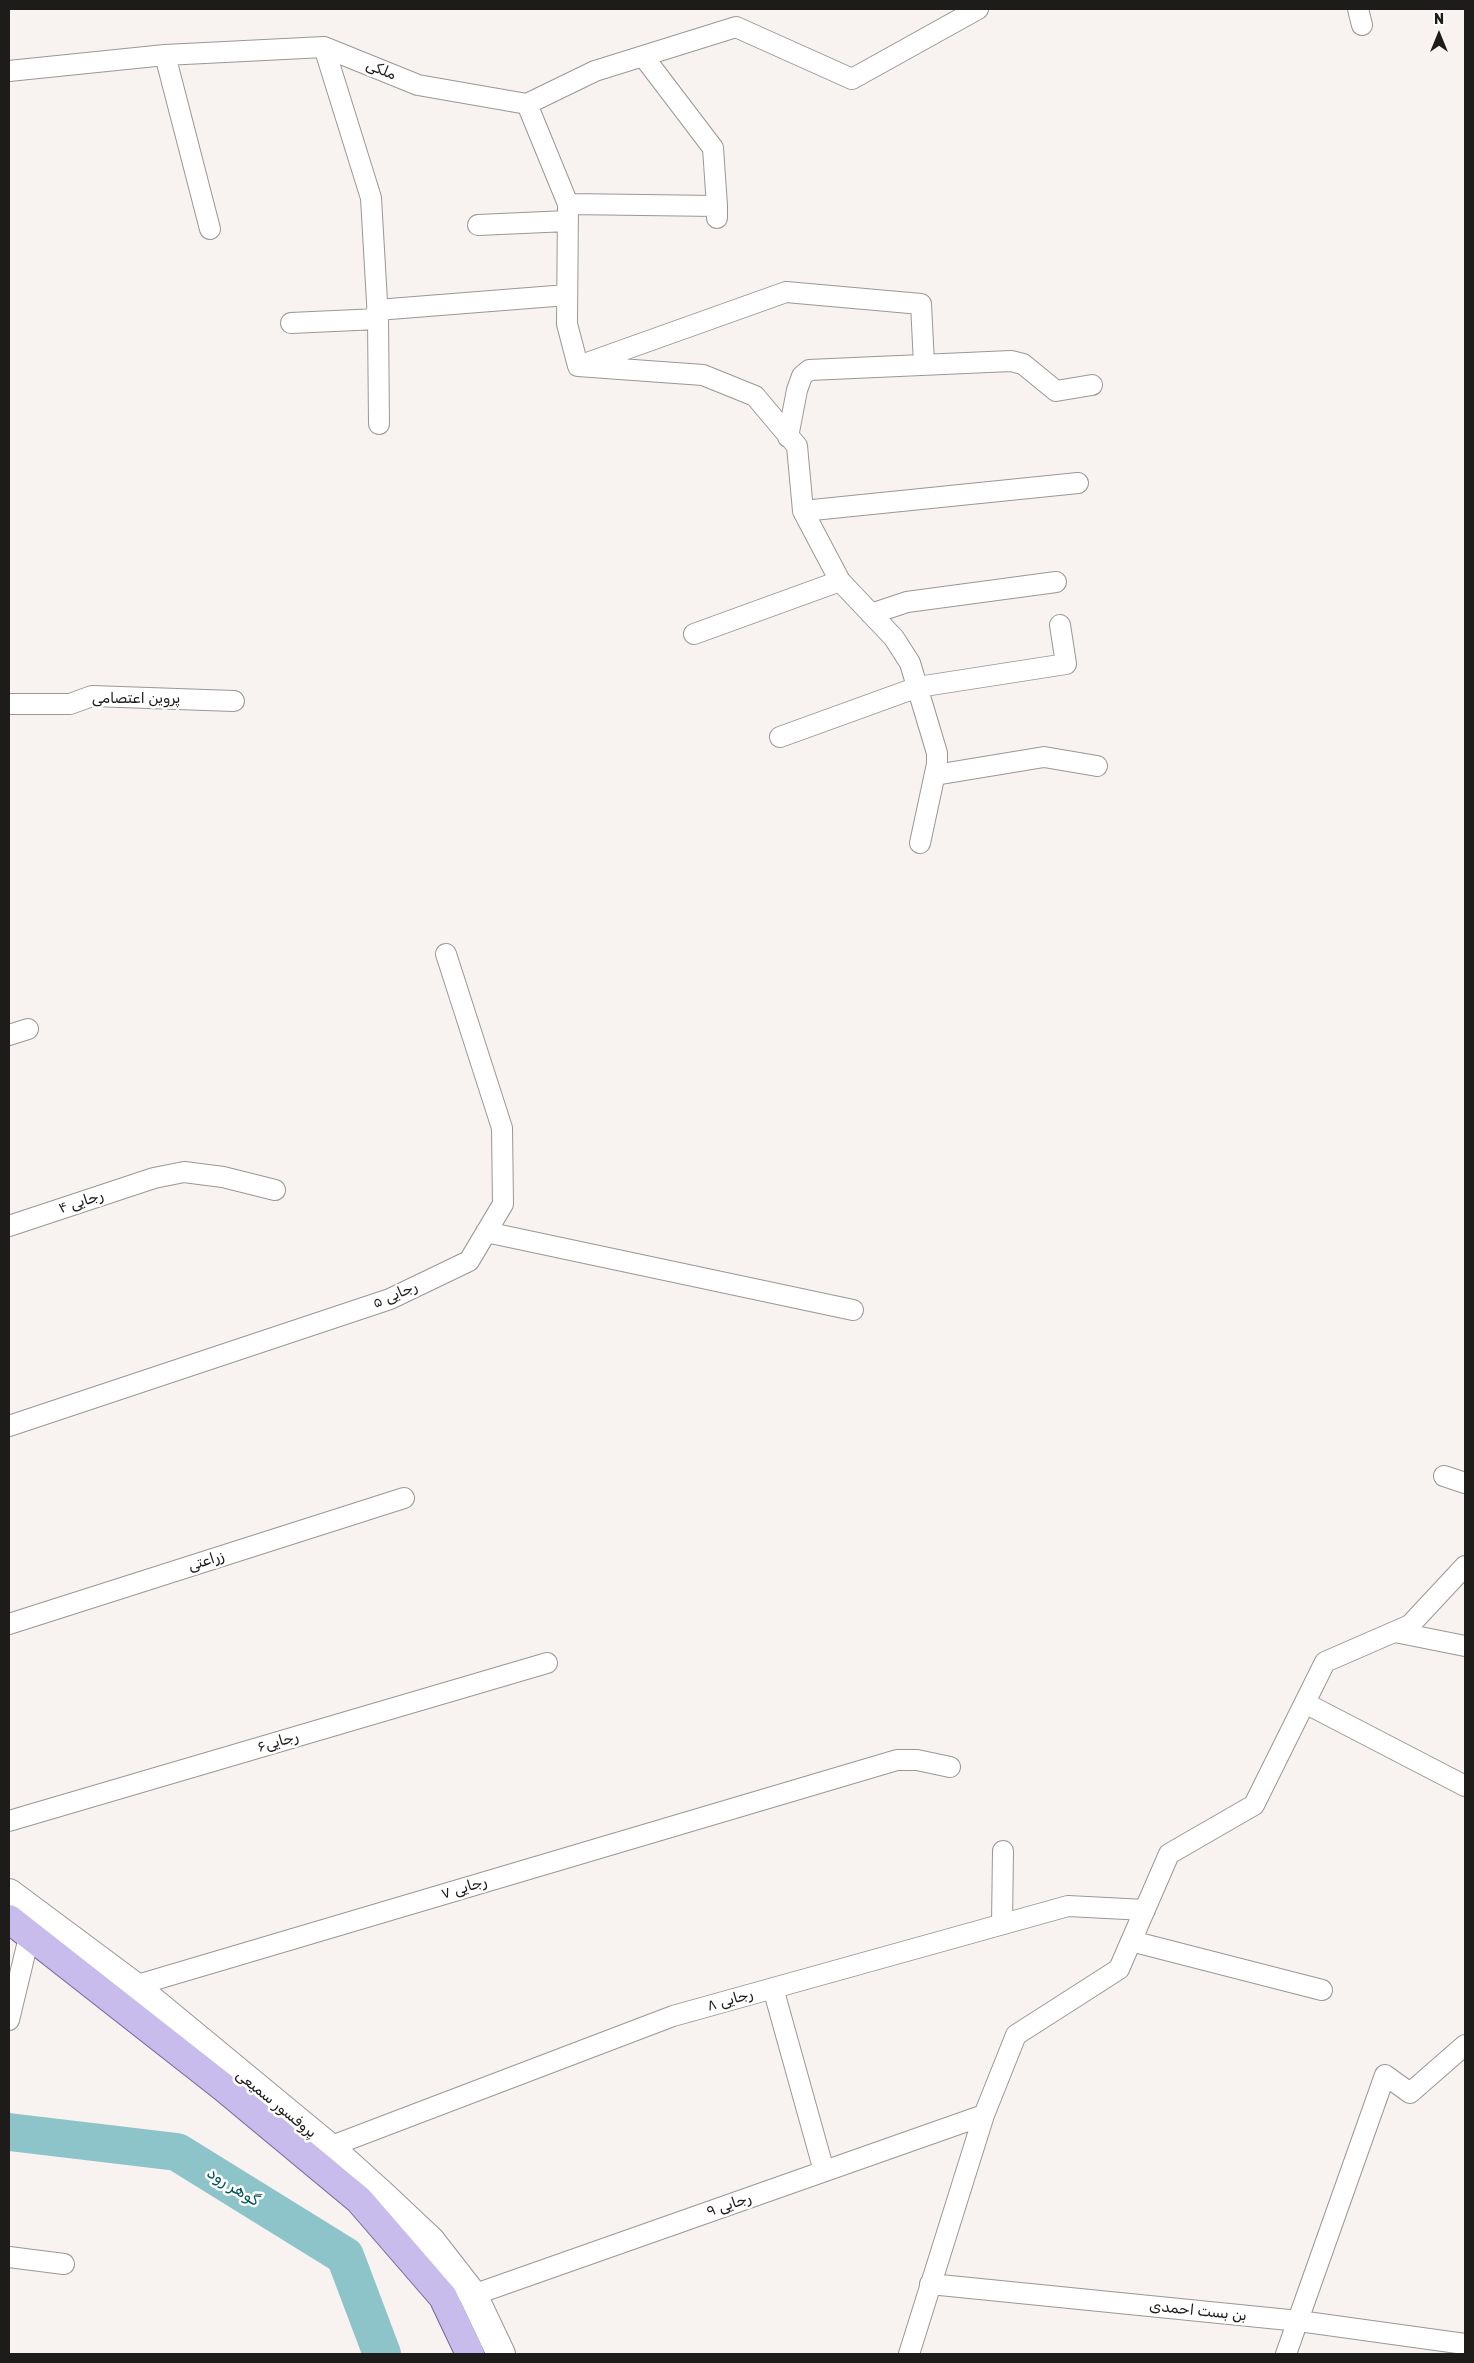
<!DOCTYPE html>
<html>
<head>
<meta charset="utf-8">
<style>
  body { margin:0 }
  #map { position:relative; width:1474px; height:2363px; overflow:hidden; background:#f8f3f1; font-family:Rubik,sans-serif }
  canvas { display:block }
  .frame { position:absolute; inset:0; border:10px solid #1e1c1b; pointer-events:none }
  .north { position:absolute; left:1414px; top:10px; width:50px; height:50px; -webkit-text-stroke:4px #fff; paint-order:stroke; rotate:0deg; font-size:14px; font-weight:700; line-height:20px; text-align:center; color:#1e1c1b }
  .north::after { content:''; display:block; margin:auto; width:18px; height:22px; background:#1e1c1b; clip-path:polygon(50% 0,100% 100%,50% 72%,0 100%) }
</style>
</head>
<body>
<div id="map">
<canvas width="1474" height="2363"></canvas>
<div class="frame"></div>
<div class="north">N</div>
</div>
<script>
const context = document.querySelector('canvas').getContext('2d');
context.lineJoin = 'round';
function poly(rows) {
  const path = new Path2D();
  for (const r of rows) {
    path.moveTo(r[0], r[1]);
    for (let i = 2; i < r.length; i += 2) path.lineTo(r[i], r[i + 1]);
  }
  return path;
}
function trace(path, color, width, dash) {
  context.strokeStyle = color;
  context.lineWidth = width;
  context.lineCap = dash ? 'butt' : 'round';
  context.setLineDash(dash || []);
  context.stroke(path);
}
function drawText(font, color, halo, rows, align = 'center') {
  context.font = font + ' Rubik,Cairo,sans-serif';
  context.lineWidth = 5;
  context.setLineDash([]);
  context.textBaseline = 'middle';
  context.strokeStyle = halo;
  context.fillStyle = color;
  for (const [text, x, y, turn = 0] of rows) {
    context.save();
    context.translate(x, y);
    context.rotate((+turn || 0) * Math.PI / 180);
    context.textAlign = isNaN(turn) ? turn : align;
    if (halo) context.strokeText(text, 0, 0);
    context.fillText(text, 0, 0);
    context.restore();
  }
}
trace(poly([
  [9,2132,177,2152,345,2256,382,2354]
]), '#8dc4c9', 38);
const minor = poly([
  [1358,9,1362,25],
  [324,47,371,198,378,319,379,424],
  [165,55,210,229],
  [643,56,713,148,717,206],
  [9,71,165,55,324,47,418,85,527,104,568,204,567,324,578,366,703,375,755,396,797,446,803,511,840,581],
  [527,104,595,71,736,27,852,79,978,9],
  [568,204,717,206,717,218],
  [478,225,568,221],
  [377,310,567,295],
  [291,323,378,319],
  [587,363,786,292,921,304,924,364],
  [788,437,797,390,802,376,809,370,1011,361,1023,364,1056,391,1092,385],
  [803,511,1078,483],
  [871,614,907,602,1056,582],
  [694,634,840,581,894,638,910,663,937,753,937,764,920,843],
  [9,704,70,704,92,696,234,701],
  [780,737,918,687,1066,664,1060,625],
  [935,775,1044,757,1097,766],
  [9,1035,28,1029],
  [9,1226,154,1178,184,1172,223,1177,275,1190],
  [486,1232,853,1310],
  [9,1426,390,1299,469,1261,503,1204,502,1128,446,954],
  [1444,1476,1465,1483],
  [9,1624,404,1498],
  [1395,1632,1465,1646],
  [1305,1703,1465,1786],
  [9,1821,547,1663],
  [1002,1924,1003,1851],
  [1131,1941,1322,1990],
  [134,1986,897,1760,917,1760,950,1767],
  [773,1988,824,2171],
  [9,2020,29,1937],
  [329,2147,673,2016,1068,1906,1145,1910],
  [9,2257,64,2264],
  [930,2284,1299,2321,1465,2344],
  [473,2295,984,2115],
  [909,2354,984,2115,1016,2035,1119,1969,1169,1854,1254,1805,1325,1662,1410,1625,1465,1566],
  [1286,2354,1385,2075,1410,2093,1465,2045]
]);
const secondary = poly([
  [9,1893,134,1986,329,2147,381,2194,431,2241,473,2295,501,2354]
]);
const primary = poly([
  [9,1919,223,2087,359,2200,443,2297,470,2354]
]);
trace(minor, '#9b9795', 22);
trace(secondary, '#9b9795', 30);
trace(primary, '#74679b', 30);
trace(minor, '#fff', 20);
trace(secondary, '#fff', 28);
trace(primary, '#c8bcec', 28);
drawText('15px', '#1e1c1b', '#fff', [
  ["ملکی",381,70,22],
  ["پروین اعتصامی",136,699],
  ["رجایی ۴",81,1202,-18],
  ["رجایی ۵",395,1295,-23],
  ["زراعتی",206,1561,-18],
  ["رجایی۶",278,1742,-16],
  ["رجایی ۷",464,1888,-17],
  ["رجایی ۸",730,2000,-16],
  ["پروفسور سمیعی",276,2104,39],
  ["رجایی ۹",729,2205,-19],
  ["بن بست احمدی",1198,2311,6]
]);
drawText('italic 16px', '#00555a', '#fff', [
  ["گوهر رود",233,2187,32]
]);
</script>
</body>
</html>
